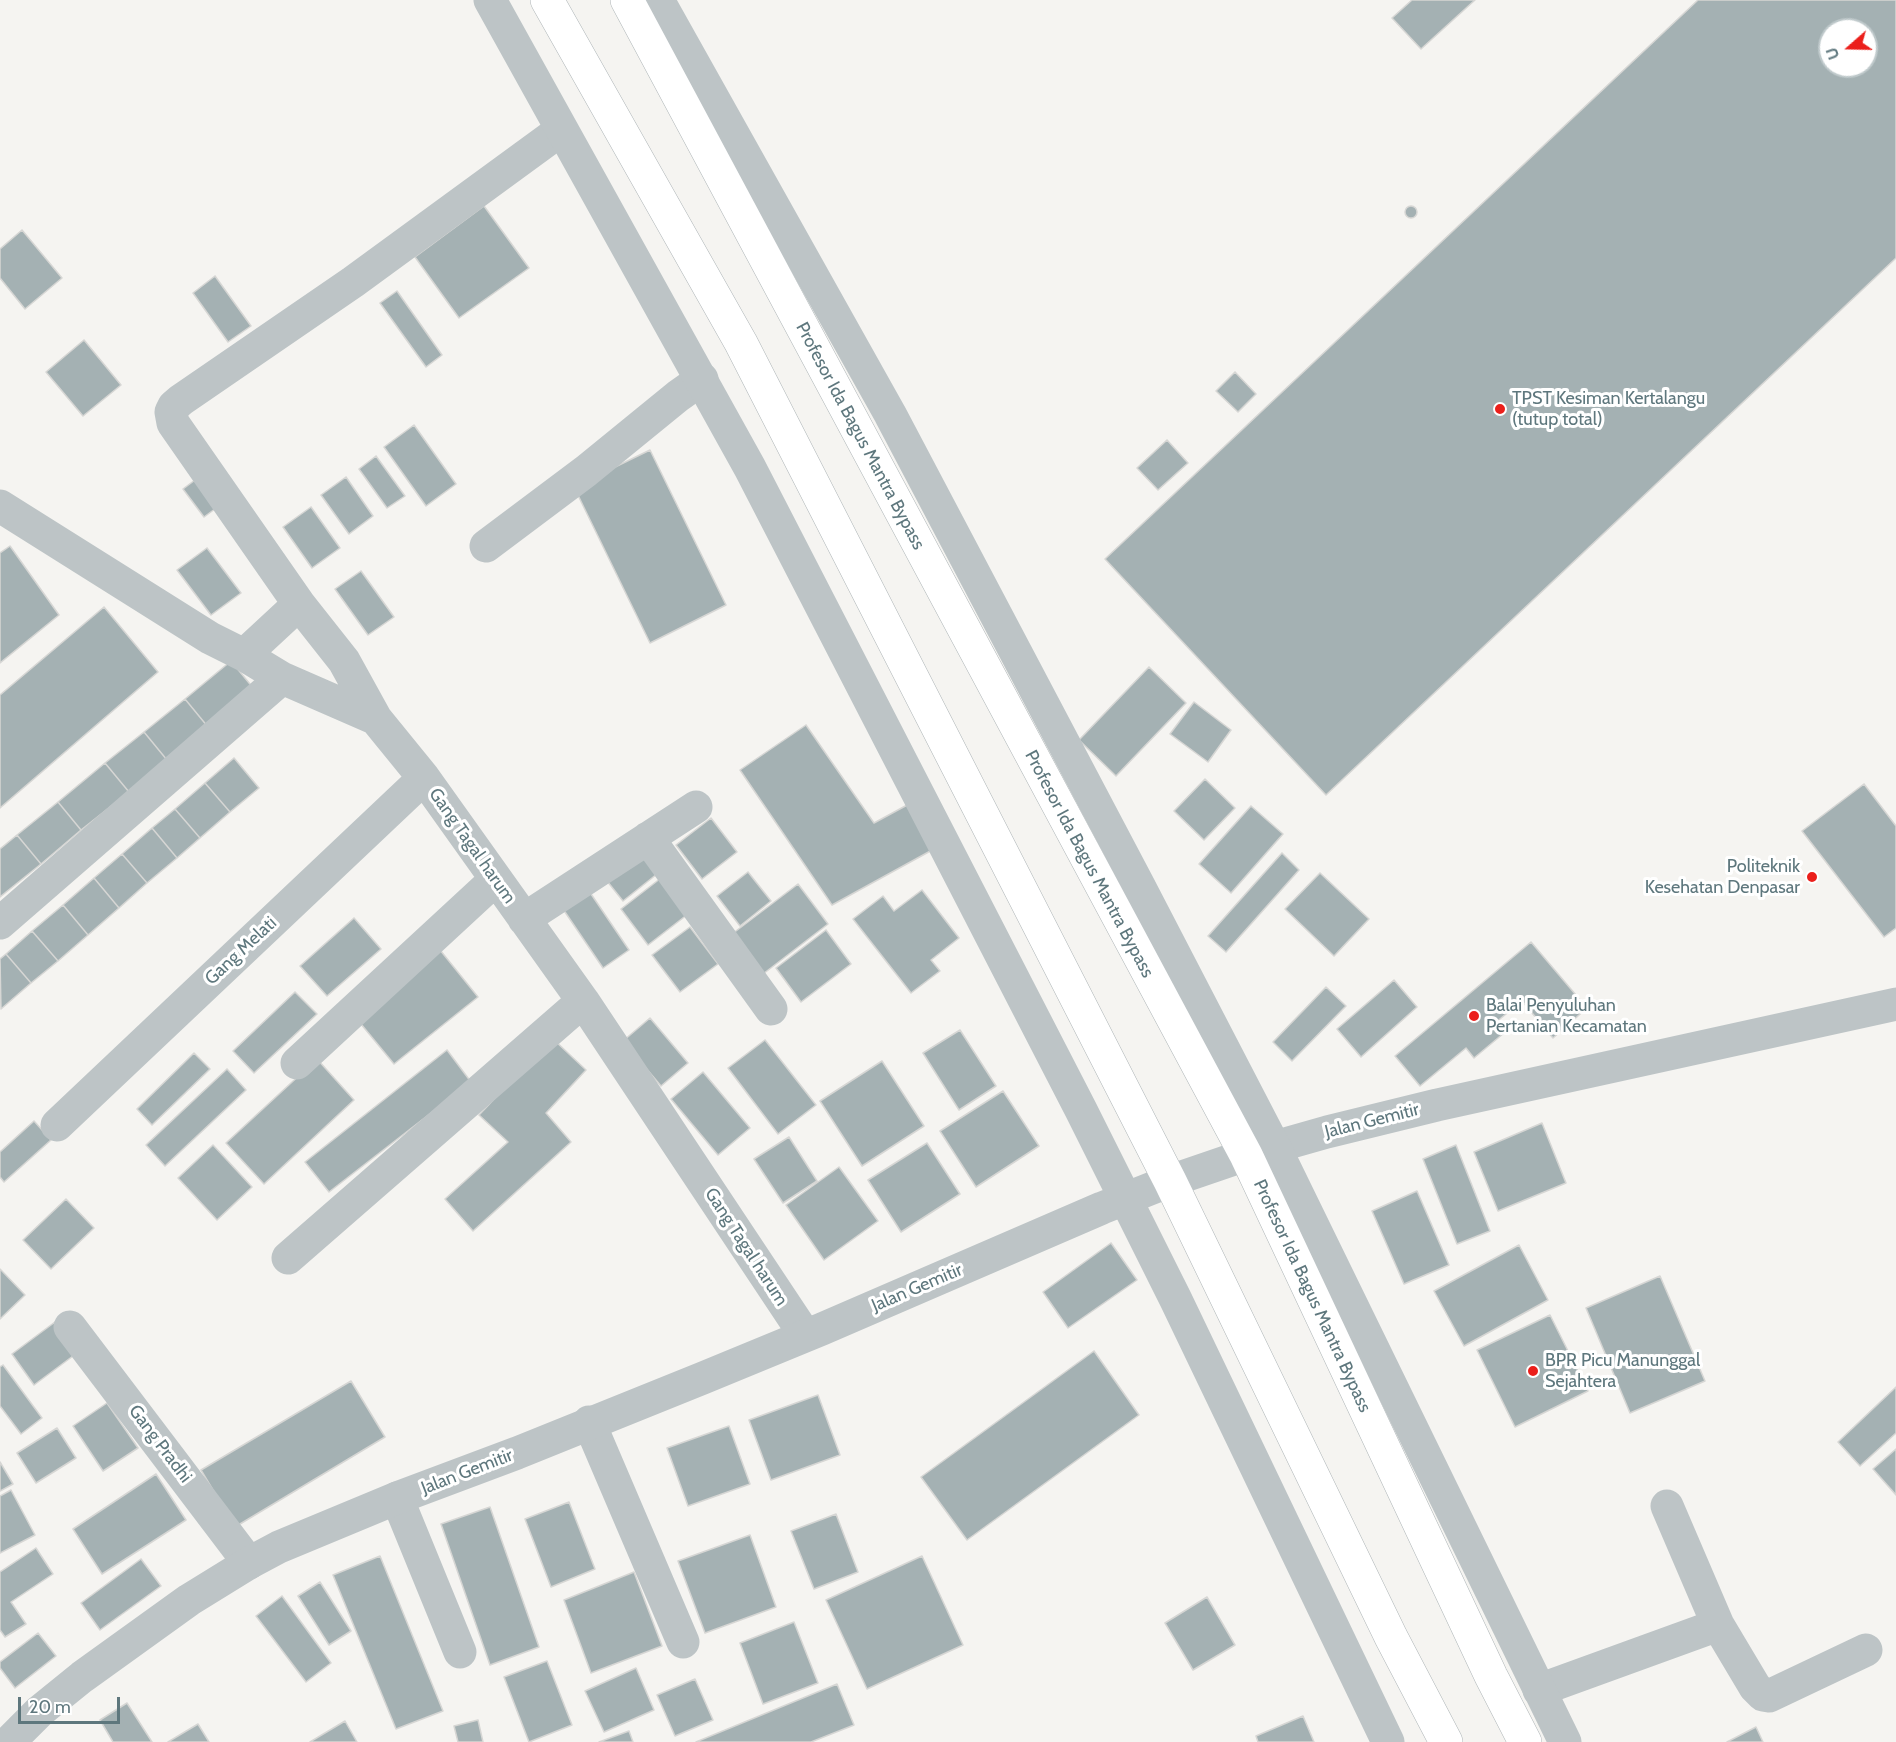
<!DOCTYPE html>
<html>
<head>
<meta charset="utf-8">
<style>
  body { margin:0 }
  #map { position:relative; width:1896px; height:1742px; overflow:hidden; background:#f5f4f1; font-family:Cabin,sans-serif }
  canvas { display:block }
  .north { position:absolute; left:1818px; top:18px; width:60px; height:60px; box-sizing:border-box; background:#fff; border:2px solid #bfc9cb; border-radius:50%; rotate:250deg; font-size:16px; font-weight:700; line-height:24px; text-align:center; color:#5e777d }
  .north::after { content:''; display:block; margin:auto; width:21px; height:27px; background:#eb1f1b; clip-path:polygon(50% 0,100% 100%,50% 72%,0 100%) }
  .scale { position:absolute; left:18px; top:1697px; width:102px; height:27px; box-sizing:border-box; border:3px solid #5e777d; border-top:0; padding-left:8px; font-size:18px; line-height:21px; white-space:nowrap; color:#5e777d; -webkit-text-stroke:4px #fff; paint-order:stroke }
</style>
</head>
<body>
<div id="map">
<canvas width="1896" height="1742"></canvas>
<div class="north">U</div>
<div class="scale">20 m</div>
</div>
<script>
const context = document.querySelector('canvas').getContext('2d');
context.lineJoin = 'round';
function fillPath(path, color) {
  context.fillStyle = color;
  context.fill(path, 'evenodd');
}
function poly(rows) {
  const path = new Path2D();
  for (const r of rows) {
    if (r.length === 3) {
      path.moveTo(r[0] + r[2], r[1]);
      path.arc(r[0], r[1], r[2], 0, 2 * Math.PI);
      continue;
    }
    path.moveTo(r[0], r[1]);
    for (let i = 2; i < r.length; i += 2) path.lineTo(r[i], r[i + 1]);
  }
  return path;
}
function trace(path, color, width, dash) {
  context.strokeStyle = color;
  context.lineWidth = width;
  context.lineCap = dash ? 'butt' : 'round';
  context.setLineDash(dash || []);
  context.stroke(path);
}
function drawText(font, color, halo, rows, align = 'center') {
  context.font = font + ' Cabin,sans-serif';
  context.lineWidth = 6;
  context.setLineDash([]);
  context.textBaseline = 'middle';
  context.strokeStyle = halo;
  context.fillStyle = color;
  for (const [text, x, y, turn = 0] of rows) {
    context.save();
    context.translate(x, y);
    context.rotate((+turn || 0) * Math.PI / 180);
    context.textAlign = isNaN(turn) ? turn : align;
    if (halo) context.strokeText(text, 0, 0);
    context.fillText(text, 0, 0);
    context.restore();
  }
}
const building = poly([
  [1412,0,1475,0,1421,49,1392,18,1412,0],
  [1698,0,1896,0,1896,258,1326,795,1105,559,1698,0],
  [1830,30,1866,30,1866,66,1830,66,1830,30],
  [1411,212,6],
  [484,206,529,268,459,318,415,257,484,206],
  [22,230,62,278,25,309,0,278,0,249,22,230],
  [215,276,251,326,228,342,193,293,215,276],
  [397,291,442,355,426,367,380,303,397,291],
  [84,340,121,385,83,416,46,372,84,340],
  [1235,372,1256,394,1238,412,1216,391,1235,372],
  [414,425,456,484,426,506,384,447,414,425],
  [1167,440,1188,463,1158,490,1137,468,1167,440],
  [650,450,726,605,650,643,574,487,650,450],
  [376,456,405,496,387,508,359,469,376,456],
  [199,477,219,506,204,517,183,489,199,477],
  [346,477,373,516,349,534,321,495,346,477],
  [311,507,340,548,312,568,283,527,311,507],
  [10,546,59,615,0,663,0,553,10,546],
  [207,548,241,593,211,615,177,570,207,548],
  [361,571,394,617,368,635,335,589,361,571],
  [104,607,158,672,0,808,0,695,104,607],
  [231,661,254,689,208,727,185,699,231,661],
  [1149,667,1186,703,1116,776,1079,740,1149,667],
  [185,699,208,727,167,760,144,732,185,699],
  [1194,702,1231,730,1208,762,1170,734,1194,702],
  [806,725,874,823,909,804,934,849,832,905,740,770,806,725],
  [144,732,167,760,129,792,105,763,144,732],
  [234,758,259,788,230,812,205,783,234,758],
  [105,763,129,792,81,830,58,802,105,763],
  [1205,779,1235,808,1204,840,1174,811,1205,779],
  [205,783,230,812,200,838,175,809,205,783],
  [1864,784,1896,826,1896,928,1884,937,1802,831,1864,784],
  [58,802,81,830,41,864,17,835,58,802],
  [1251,806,1283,834,1231,893,1199,864,1251,806],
  [175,809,200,838,177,858,152,828,175,809],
  [711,818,737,852,702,879,676,845,711,818],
  [152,828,177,858,147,883,122,854,152,828],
  [17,835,41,864,0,897,0,849,17,835],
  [1282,853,1299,870,1226,952,1208,936,1282,853],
  [122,854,147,883,119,908,94,878,122,854],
  [642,854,657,874,623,901,607,881,642,854],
  [748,872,771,901,740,926,717,896,748,872],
  [1320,873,1369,919,1334,956,1285,909,1320,873],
  [94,878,119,908,88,935,63,905,94,878],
  [661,878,688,914,648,945,621,909,661,878],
  [798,884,828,924,763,974,732,934,798,884],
  [922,890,959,938,931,960,940,971,911,993,853,919,883,896,894,911,922,890],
  [589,891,629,950,603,968,563,909,589,891],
  [63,905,88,935,58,961,32,931,63,905],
  [354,918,381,949,327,996,300,966,354,918],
  [690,927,718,964,680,992,652,955,690,927],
  [826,930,851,964,801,1002,776,968,826,930],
  [32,931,58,961,31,983,6,954,32,931],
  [1531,942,1587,1008,1553,1038,1522,1001,1495,1023,1504,1033,1474,1058,1466,1048,1420,1086,1395,1056,1531,942],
  [440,950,478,997,394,1064,356,1018,440,950],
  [6,954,31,983,1,1009,0,959,6,954],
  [1394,980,1417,1007,1361,1057,1337,1029,1394,980],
  [1326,987,1346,1006,1292,1061,1273,1042,1326,987],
  [295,992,317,1014,254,1073,233,1051,295,992],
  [650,1018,688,1063,661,1086,623,1041,650,1018],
  [960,1030,996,1086,959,1110,923,1053,960,1030],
  [552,1038,586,1070,546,1113,571,1142,473,1231,445,1199,508,1142,479,1115,552,1038],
  [765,1040,816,1105,778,1134,728,1068,765,1040],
  [447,1050,471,1082,329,1192,305,1162,447,1050],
  [194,1053,210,1069,152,1125,137,1109,194,1053],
  [317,1059,354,1100,264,1184,226,1143,317,1059],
  [882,1061,924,1126,862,1166,820,1101,882,1061],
  [227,1069,246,1090,165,1166,146,1145,227,1069],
  [703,1072,750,1128,718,1155,671,1099,703,1072],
  [1003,1091,1039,1146,976,1187,940,1131,1003,1091],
  [34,1121,51,1140,4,1182,0,1177,0,1152,34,1121],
  [1542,1123,1566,1183,1498,1211,1474,1152,1542,1123],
  [789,1137,817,1181,783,1203,754,1159,789,1137],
  [927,1143,960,1194,901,1232,868,1180,927,1143],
  [213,1145,252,1187,217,1220,178,1178,213,1145],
  [1456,1145,1490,1231,1457,1244,1423,1159,1456,1145],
  [839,1167,878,1221,824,1260,786,1205,839,1167],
  [1417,1191,1449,1265,1404,1284,1372,1211,1417,1191],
  [66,1199,94,1228,51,1269,23,1240,66,1199],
  [1111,1243,1137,1280,1068,1328,1043,1292,1111,1243],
  [1519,1245,1548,1300,1464,1346,1434,1291,1519,1245],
  [0,1269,25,1295,0,1319,0,1269],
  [1660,1276,1705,1381,1630,1413,1586,1308,1660,1276],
  [1550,1315,1588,1391,1515,1427,1477,1350,1550,1315],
  [55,1322,77,1353,34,1385,12,1354,55,1322],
  [1094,1351,1139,1415,967,1540,921,1477,1094,1351],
  [3,1365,42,1418,21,1434,0,1406,0,1367,3,1365],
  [351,1381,385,1437,235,1527,201,1470,351,1381],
  [1896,1387,1896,1433,1860,1466,1838,1442,1896,1387],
  [818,1395,840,1455,771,1480,749,1420,818,1395],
  [107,1403,138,1448,103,1471,73,1426,107,1403],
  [729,1426,750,1484,688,1506,667,1448,729,1426],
  [57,1428,76,1458,36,1483,17,1453,57,1428],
  [1896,1449,1896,1495,1873,1469,1896,1449],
  [0,1462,13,1484,0,1491,0,1462],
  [156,1474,186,1520,102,1574,73,1529,156,1474],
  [11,1490,35,1535,0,1553,0,1496,11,1490],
  [569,1502,595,1569,551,1587,525,1519,569,1502],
  [490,1507,539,1647,490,1665,441,1524,490,1507],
  [836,1514,858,1572,814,1589,791,1531,836,1514],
  [750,1535,776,1607,705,1633,678,1561,750,1535],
  [36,1548,53,1574,11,1602,26,1624,5,1637,0,1630,0,1572,36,1548],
  [380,1556,443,1711,396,1729,333,1575,380,1556],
  [922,1556,963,1645,867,1689,826,1600,922,1556],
  [141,1559,161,1586,100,1630,81,1603,141,1559],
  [634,1572,662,1646,591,1673,564,1600,634,1572],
  [320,1582,351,1631,329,1645,298,1596,320,1582],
  [282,1596,331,1663,306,1682,256,1616,282,1596],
  [1207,1597,1235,1645,1193,1670,1165,1623,1207,1597],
  [794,1622,818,1683,763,1704,740,1643,794,1622],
  [38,1633,56,1656,15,1688,0,1668,0,1662,38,1633],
  [547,1661,572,1725,529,1742,504,1677,547,1661],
  [636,1668,654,1710,604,1732,585,1691,636,1668],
  [695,1679,713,1720,675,1736,657,1695,695,1679],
  [837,1684,854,1725,811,1742,696,1742,837,1684],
  [127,1703,152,1742,113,1742,100,1720,127,1703],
  [1303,1716,1314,1742,1258,1742,1256,1736,1303,1716],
  [478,1720,483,1742,458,1742,454,1726,478,1720],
  [345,1721,357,1742,310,1742,345,1721],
  [198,1724,209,1742,168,1742,198,1724],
  [1756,1727,1763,1742,1727,1742,1756,1727],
  [629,1731,633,1742,599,1742,629,1731]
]);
fillPath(building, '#a4b1b3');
trace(building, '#d6d6d4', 1.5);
const trunk = poly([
  [547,0,741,343,1170,1181,1391,1637,1446,1742],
  [627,0,1246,1155,1491,1676,1525,1742]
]);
trace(trunk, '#aeb5b7', 34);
trace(poly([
  [0,506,210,638,244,655,282,678,376,719,424,778,583,1001,805,1335],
  [486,546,586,471,678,396,702,379],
  [244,655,299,604],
  [376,719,344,661,299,604,173,423,171,412,174,406,181,400,353,282,561,130],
  [648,838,771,1009],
  [524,919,696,807],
  [0,923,282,678],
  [297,1063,495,880],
  [57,1125,424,778],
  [1170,1181,1246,1155,1327,1132,1437,1105,1896,1004],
  [288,1258,583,1001],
  [70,1327,249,1563],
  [589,1422,683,1642],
  [397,1498,460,1652],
  [1667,1506,1718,1625],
  [1539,1690,1718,1625,1755,1687,1763,1695,1769,1696,1866,1650]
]), '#bdc4c6', 33);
trace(poly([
  [490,0,750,468,1081,1110,1176,1300,1388,1742],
  [658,0,890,414,1139,886,1275,1148,1565,1742],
  [9,1742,40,1711,82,1677,189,1600,249,1563,279,1547,397,1498,517,1453,703,1378,822,1329,1102,1208,1170,1181]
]), '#bdc4c6', 33);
trace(trunk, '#fff', 33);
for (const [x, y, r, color] of [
  [1500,409,6,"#eb1f1b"],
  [1812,877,6,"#eb1f1b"],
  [1474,1016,6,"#eb1f1b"],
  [1533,1371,6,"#eb1f1b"]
]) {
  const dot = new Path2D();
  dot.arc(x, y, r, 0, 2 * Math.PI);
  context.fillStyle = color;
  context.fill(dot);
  trace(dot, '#fff', 2);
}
drawText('18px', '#5e777d', '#fff', [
  ["TPST Kesiman Kertalangu",1512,399],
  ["(tutup total)",1512,420],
  ["Politeknik",1800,867,"right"],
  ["Kesehatan Denpasar",1800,888,"right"],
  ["Balai Penyuluhan",1486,1006],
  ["Pertanian Kecamatan",1486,1027],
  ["BPR Picu Manunggal",1545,1361],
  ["Sejahtera",1545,1382]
], 'left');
drawText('18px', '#5e777d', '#fff', [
  ["Profesor Ida Bagus Mantra Bypass",860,436,62],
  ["Gang Tagal harum",472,846,55],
  ["Profesor Ida Bagus Mantra Bypass",1089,864,62],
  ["Gang Melati",241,951,-43],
  ["Jalan Gemitir",1372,1121,-14],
  ["Gang Tagal harum",746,1247,57],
  ["Jalan Gemitir",917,1288,-23],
  ["Profesor Ida Bagus Mantra Bypass",1312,1296,65],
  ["Gang Pradhi",160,1444,53],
  ["Jalan Gemitir",467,1472,-21]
]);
</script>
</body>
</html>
